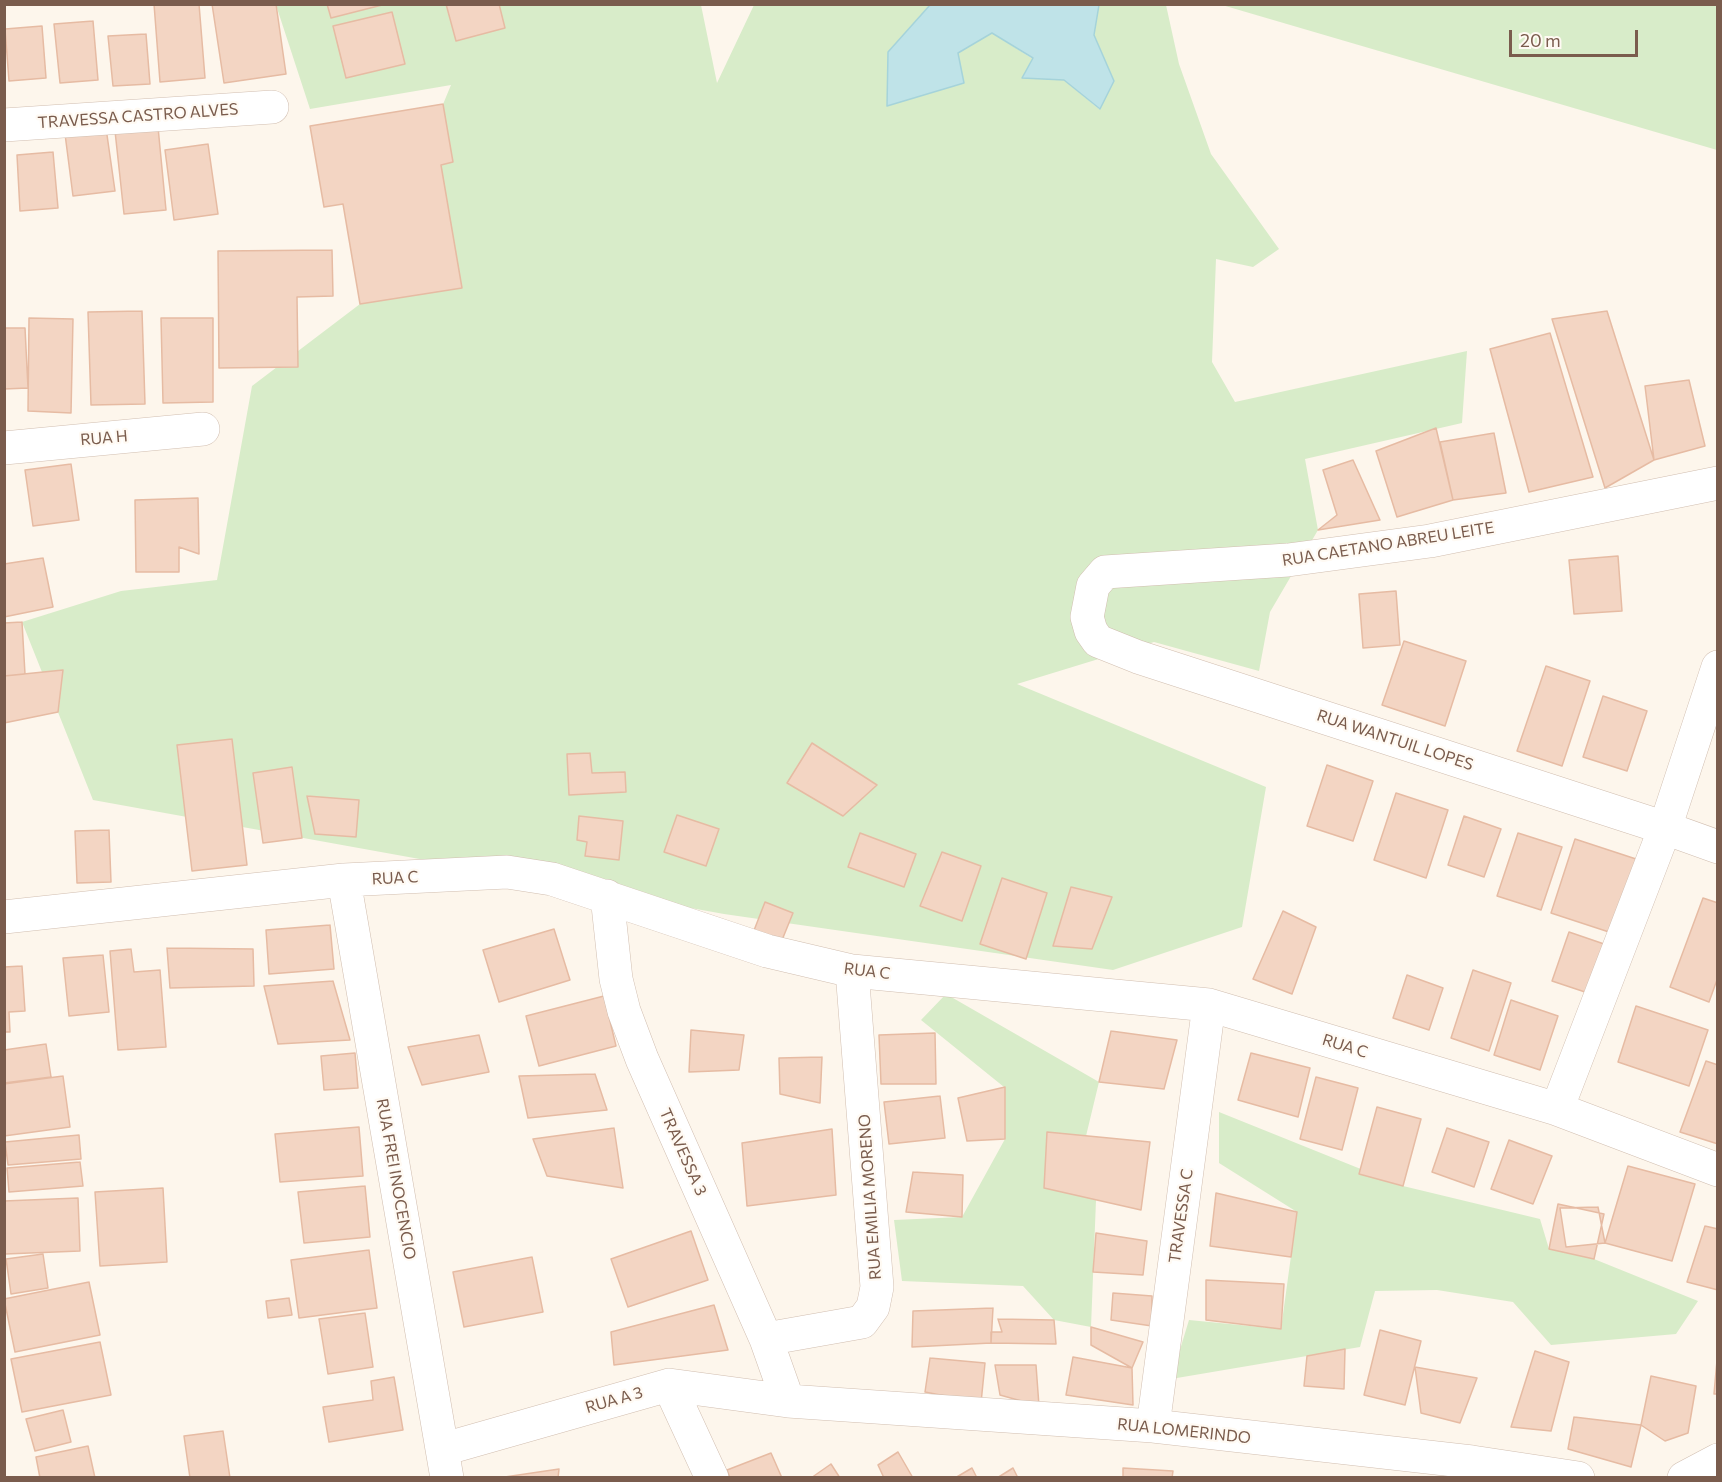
<!DOCTYPE html>
<html>
<head>
<meta charset="utf-8">
<style>
  body { margin:0 }
  #map { position:relative; width:1722px; height:1482px; overflow:hidden; background:#fdf6ec; font-family:Commissioner,sans-serif }
  canvas { display:block }
  .frame { position:absolute; inset:0; border:6px solid #7a5c4d; pointer-events:none }
  .scale { position:absolute; left:1509px; top:30px; width:129px; height:27px; box-sizing:border-box; border:3px solid #7a5c4d; border-top:0; padding-left:8px; font-size:18px; line-height:21px; white-space:nowrap; color:#7a5c4d; -webkit-text-stroke:4px #fffaf3; paint-order:stroke }
</style>
</head>
<body>
<div id="map">
<canvas width="1722" height="1482"></canvas>
<div class="frame"></div>
<div class="scale">20 m</div>
</div>
<script>
const context = document.querySelector('canvas').getContext('2d');
context.lineJoin = 'round';
function fillPath(path, color) {
  context.fillStyle = color;
  context.fill(path, 'evenodd');
}
function poly(rows) {
  const path = new Path2D();
  for (const r of rows) {
    path.moveTo(r[0], r[1]);
    for (let i = 2; i < r.length; i += 2) path.lineTo(r[i], r[i + 1]);
  }
  return path;
}
function trace(path, color, width, dash) {
  context.strokeStyle = color;
  context.lineWidth = width;
  context.lineCap = dash ? 'butt' : 'round';
  context.setLineDash(dash || []);
  context.stroke(path);
}
function drawText(font, color, halo, rows, align = 'center') {
  context.font = font + ' Commissioner,sans-serif';
  context.lineWidth = 4.5;
  context.setLineDash([]);
  context.textBaseline = 'middle';
  context.strokeStyle = halo;
  context.fillStyle = color;
  for (const [text, x, y, turn = 0] of rows) {
    context.save();
    context.translate(x, y);
    context.rotate((+turn || 0) * Math.PI / 180);
    context.textAlign = isNaN(turn) ? turn : align;
    if (halo) context.strokeText(text, 0, 0);
    context.fillText(text, 0, 0);
    context.restore();
  }
}
fillPath(poly([
  [276,5,701,5,717,83,754,5,930,5,888,52,958,53,992,33,1033,59,1022,78,1064,80,1099,109,1114,81,1092,30,1098,5,1166,5,1179,64,1211,154,1279,249,1253,267,1216,259,1212,362,1235,402,1467,351,1462,423,1305,459,1318,530,1270,612,1259,671,1154,642,1017,684,1266,787,1242,927,1113,970,724,914,93,800,22,622,121,591,217,580,252,386,360,304,451,85,310,109],
  [1222,5,1717,5,1717,150],
  [946,994,1099,1082,1086,1136,1047,1132,1044,1188,1096,1200,1091,1327,1054,1320,1023,1286,902,1281,894,1220,962,1217,1005,1139,1004,1087,921,1020],
  [1219,1112,1403,1186,1540,1219,1549,1249,1594,1259,1698,1301,1676,1334,1551,1345,1513,1302,1437,1290,1375,1291,1360,1347,1171,1379,1189,1320,1281,1329,1297,1212,1219,1163]
]), '#d8ecc9');
const water = poly([
  [930,5,1099,5,1094,35,1114,81,1100,109,1064,80,1022,78,1033,58,992,33,958,53,964,83,887,106,888,52,930,5]
]);
fillPath(water, '#bfe3e8');
trace(water, '#a5d3da', 1.5);
const building = poly([
  [154,4,199,4,205,78,160,82,154,4],
  [212,4,276,4,286,74,224,83,212,4],
  [327,4,386,4,331,18,327,4],
  [446,4,499,4,505,28,456,41,446,4],
  [392,12,405,64,346,78,333,26,392,12],
  [93,21,98,80,60,83,54,24,93,21],
  [42,26,46,78,9,81,5,29,42,26],
  [146,34,150,84,113,86,108,36,146,34],
  [443,104,453,162,441,165,462,288,360,304,343,204,324,207,310,126,443,104],
  [158,127,166,210,124,214,115,131,158,127],
  [106,128,115,191,73,196,65,134,106,128],
  [208,144,218,214,174,220,165,150,208,144],
  [53,152,58,208,20,211,17,155,53,152],
  [332,250,333,296,297,297,298,367,219,368,218,251,332,250],
  [142,311,145,404,91,405,88,312,142,311],
  [1607,311,1654,460,1605,488,1552,319,1607,311],
  [29,318,73,319,71,413,28,411,29,318],
  [161,318,213,318,213,402,163,403,161,318],
  [4,328,25,328,28,388,4,389,4,328],
  [1550,333,1593,477,1529,492,1490,349,1550,333],
  [1689,380,1705,446,1654,460,1645,386,1689,380],
  [1436,428,1453,500,1397,517,1376,451,1436,428],
  [1494,433,1506,493,1453,500,1440,442,1494,433],
  [1353,460,1380,520,1318,530,1337,515,1323,470,1353,460],
  [71,464,79,520,33,526,25,470,71,464],
  [198,498,199,554,179,547,179,572,136,572,135,500,198,498],
  [1618,556,1622,611,1574,614,1569,560,1618,556],
  [43,558,53,607,4,617,4,564,43,558],
  [1396,591,1400,645,1363,648,1359,594,1396,591],
  [22,622,25,674,4,676,4,623,22,622],
  [1404,641,1466,661,1445,726,1382,705,1404,641],
  [1546,666,1590,681,1562,766,1517,751,1546,666],
  [63,670,58,712,4,723,4,676,63,670],
  [1603,696,1647,711,1627,771,1583,757,1603,696],
  [232,739,247,865,192,871,177,745,232,739],
  [812,743,877,785,843,816,787,783,812,743],
  [590,753,592,773,625,772,626,792,569,795,567,754,590,753],
  [1327,765,1373,781,1353,841,1307,826,1327,765],
  [292,767,302,838,263,843,253,773,292,767],
  [1396,793,1448,810,1426,878,1374,860,1396,793],
  [307,796,359,800,356,837,315,834,307,796],
  [677,815,719,829,706,866,664,852,677,815],
  [579,816,623,821,619,860,585,856,587,842,577,840,579,816],
  [1464,816,1501,829,1484,877,1448,865,1464,816],
  [109,830,111,882,77,883,75,831,109,830],
  [860,833,916,854,904,887,848,867,860,833],
  [1518,833,1562,847,1541,910,1497,896,1518,833],
  [1575,839,1636,859,1612,933,1551,913,1575,839],
  [942,852,981,866,962,921,920,906,942,852],
  [1002,878,1047,893,1026,959,980,944,1002,878],
  [1071,887,1112,897,1092,949,1053,946,1071,887],
  [1703,898,1718,903,1718,977,1709,1002,1670,987,1703,898],
  [765,902,793,913,780,945,753,933,765,902],
  [1283,911,1316,927,1292,994,1253,979,1283,911],
  [330,925,334,969,269,974,266,930,330,925],
  [554,929,570,980,499,1002,483,950,554,929],
  [1569,932,1607,945,1591,994,1552,981,1569,932],
  [167,948,253,949,254,986,170,988,167,948],
  [131,949,134,972,160,970,166,1047,118,1050,110,951,131,949],
  [103,955,109,1012,69,1016,63,958,103,955],
  [22,966,25,1011,9,1012,10,1032,4,1032,4,967,22,966],
  [1473,970,1511,983,1489,1051,1451,1038,1473,970],
  [1407,975,1443,988,1429,1030,1393,1018,1407,975],
  [333,981,350,1040,278,1044,264,986,333,981],
  [604,996,616,1046,539,1066,526,1016,604,996],
  [1511,1000,1558,1016,1540,1070,1494,1055,1511,1000],
  [1636,1006,1708,1030,1689,1086,1618,1062,1636,1006],
  [691,1030,744,1035,739,1070,689,1072,691,1030],
  [1111,1031,1177,1040,1164,1089,1099,1082,1111,1031],
  [935,1033,936,1084,881,1084,879,1035,935,1033],
  [479,1035,489,1072,422,1085,408,1047,479,1035],
  [46,1044,51,1077,4,1083,4,1050,46,1044],
  [355,1053,358,1088,324,1090,321,1056,355,1053],
  [1251,1053,1310,1068,1298,1117,1238,1100,1251,1053],
  [822,1057,820,1103,780,1094,779,1058,822,1057],
  [1706,1061,1718,1065,1718,1144,1680,1132,1706,1061],
  [595,1074,607,1110,528,1118,519,1076,595,1074],
  [63,1076,70,1127,4,1136,4,1084,63,1076],
  [1316,1077,1358,1088,1342,1150,1300,1139,1316,1077],
  [1005,1087,1005,1139,967,1141,958,1098,1005,1087],
  [940,1096,945,1138,889,1144,884,1102,940,1096],
  [1377,1107,1421,1119,1403,1186,1359,1174,1377,1107],
  [359,1127,363,1176,280,1182,275,1134,359,1127],
  [614,1128,623,1188,547,1176,533,1139,614,1128],
  [1447,1128,1489,1142,1474,1187,1432,1172,1447,1128],
  [832,1129,836,1195,747,1206,742,1143,832,1129],
  [1047,1132,1150,1142,1141,1210,1044,1188,1047,1132],
  [79,1135,81,1159,8,1165,5,1142,79,1135],
  [1509,1140,1552,1156,1533,1204,1491,1189,1509,1140],
  [80,1162,83,1186,9,1192,7,1168,80,1162],
  [1628,1166,1695,1184,1672,1261,1605,1243,1628,1166],
  [913,1172,963,1175,962,1217,906,1212,913,1172],
  [365,1186,370,1237,304,1243,298,1192,365,1186],
  [163,1188,167,1262,100,1266,95,1192,163,1188],
  [1216,1193,1297,1212,1291,1257,1210,1246,1216,1193],
  [78,1198,80,1251,5,1254,4,1201,78,1198],
  [1558,1204,1604,1214,1594,1259,1549,1249,1558,1204],
  [1598,1207,1605,1243,1566,1247,1560,1208,1598,1207],
  [1705,1226,1718,1229,1718,1290,1687,1282,1705,1226],
  [691,1231,708,1280,628,1307,611,1259,691,1231],
  [1096,1233,1147,1241,1143,1275,1093,1272,1096,1233],
  [369,1250,377,1308,299,1318,291,1260,369,1250],
  [43,1254,48,1288,11,1294,6,1259,43,1254],
  [532,1257,543,1312,464,1327,453,1272,532,1257],
  [1206,1280,1284,1284,1281,1329,1206,1320,1206,1280],
  [89,1282,100,1335,15,1352,4,1299,89,1282],
  [1113,1293,1152,1296,1152,1326,1111,1320,1113,1293],
  [289,1298,292,1315,268,1318,266,1301,289,1298],
  [714,1305,728,1350,614,1365,611,1332,714,1305],
  [993,1308,991,1343,912,1347,913,1311,993,1308],
  [365,1313,373,1367,328,1374,319,1319,365,1313],
  [998,1319,1054,1320,1056,1344,991,1343,991,1332,1002,1332,998,1319],
  [1091,1327,1143,1342,1132,1368,1091,1345,1091,1327],
  [1380,1330,1421,1341,1405,1405,1364,1395,1380,1330],
  [100,1342,111,1395,22,1412,11,1359,100,1342],
  [1345,1349,1344,1389,1304,1386,1307,1356,1345,1349],
  [1718,1349,1718,1394,1714,1394,1718,1349],
  [1535,1351,1569,1362,1551,1431,1511,1427,1535,1351],
  [1073,1357,1132,1368,1133,1405,1066,1395,1073,1357],
  [930,1358,985,1363,981,1403,925,1392,930,1358],
  [995,1365,1036,1365,1039,1406,1000,1395,995,1365],
  [1415,1367,1477,1378,1460,1423,1421,1413,1415,1367],
  [1651,1376,1696,1386,1688,1433,1665,1441,1641,1425,1651,1376],
  [394,1377,403,1430,329,1442,323,1407,373,1400,371,1381,394,1377],
  [63,1410,71,1442,35,1451,26,1419,63,1410],
  [1574,1417,1641,1425,1631,1467,1568,1449,1574,1417],
  [223,1431,230,1478,190,1478,184,1436,223,1431],
  [88,1446,95,1478,40,1478,36,1457,88,1446],
  [898,1452,913,1478,884,1478,878,1465,898,1452],
  [771,1453,782,1478,730,1478,727,1470,771,1453],
  [831,1464,840,1478,811,1478,831,1464],
  [972,1468,977,1478,955,1478,972,1468],
  [1013,1468,1018,1478,997,1478,1013,1468],
  [1123,1468,1173,1471,1172,1478,1123,1478,1123,1468],
  [559,1469,558,1478,498,1478,559,1469]
]);
fillPath(building, '#f3d5c3');
trace(building, '#e6bba3', 1.5);
const minor = poly([
  [4,125,272,107],
  [4,448,203,429],
  [1718,483,1430,541,1288,560,1105,572,1093,586,1087,617,1091,631,1098,641,1138,657,1665,828,1718,847],
  [344,880,447,1478],
  [607,896,616,979,624,1011,642,1059,766,1339,788,1401],
  [4,917,344,880,507,872,552,879,767,951,852,971,1209,1005,1557,1109,1718,1170],
  [1557,1109,1665,828,1718,667],
  [766,1339,862,1322,873,1307,877,1287,852,971],
  [669,1385,712,1478],
  [1153,1426,1209,1005],
  [444,1449,669,1385,788,1401,1153,1426,1472,1462,1578,1478],
  [1684,1478,1718,1460]
]);
trace(minor, '#d1beb0', 34);
trace(minor, '#fff', 33);
drawText('16px', '#7a5c4d', '#fffaf3', [
  ["TRAVESSA CASTRO ALVES",138,116,-4],
  ["RUA H",104,438,-5],
  ["RUA CAETANO ABREU LEITE",1388,544,-9],
  ["RUA WANTUIL LOPES",1395,740,18],
  ["RUA C",395,878,-3],
  ["RUA C",867,971,7],
  ["RUA C",1345,1046,17],
  ["TRAVESSA 3",683,1152,66],
  ["RUA FREI INOCENCIO",396,1179,80],
  ["RUA EMILIA MORENO",870,1197,-94],
  ["TRAVESSA C",1181,1216,-82],
  ["RUA A 3",614,1400,-16],
  ["RUA LOMERINDO",1184,1431,6]
]);
</script>
</body>
</html>
